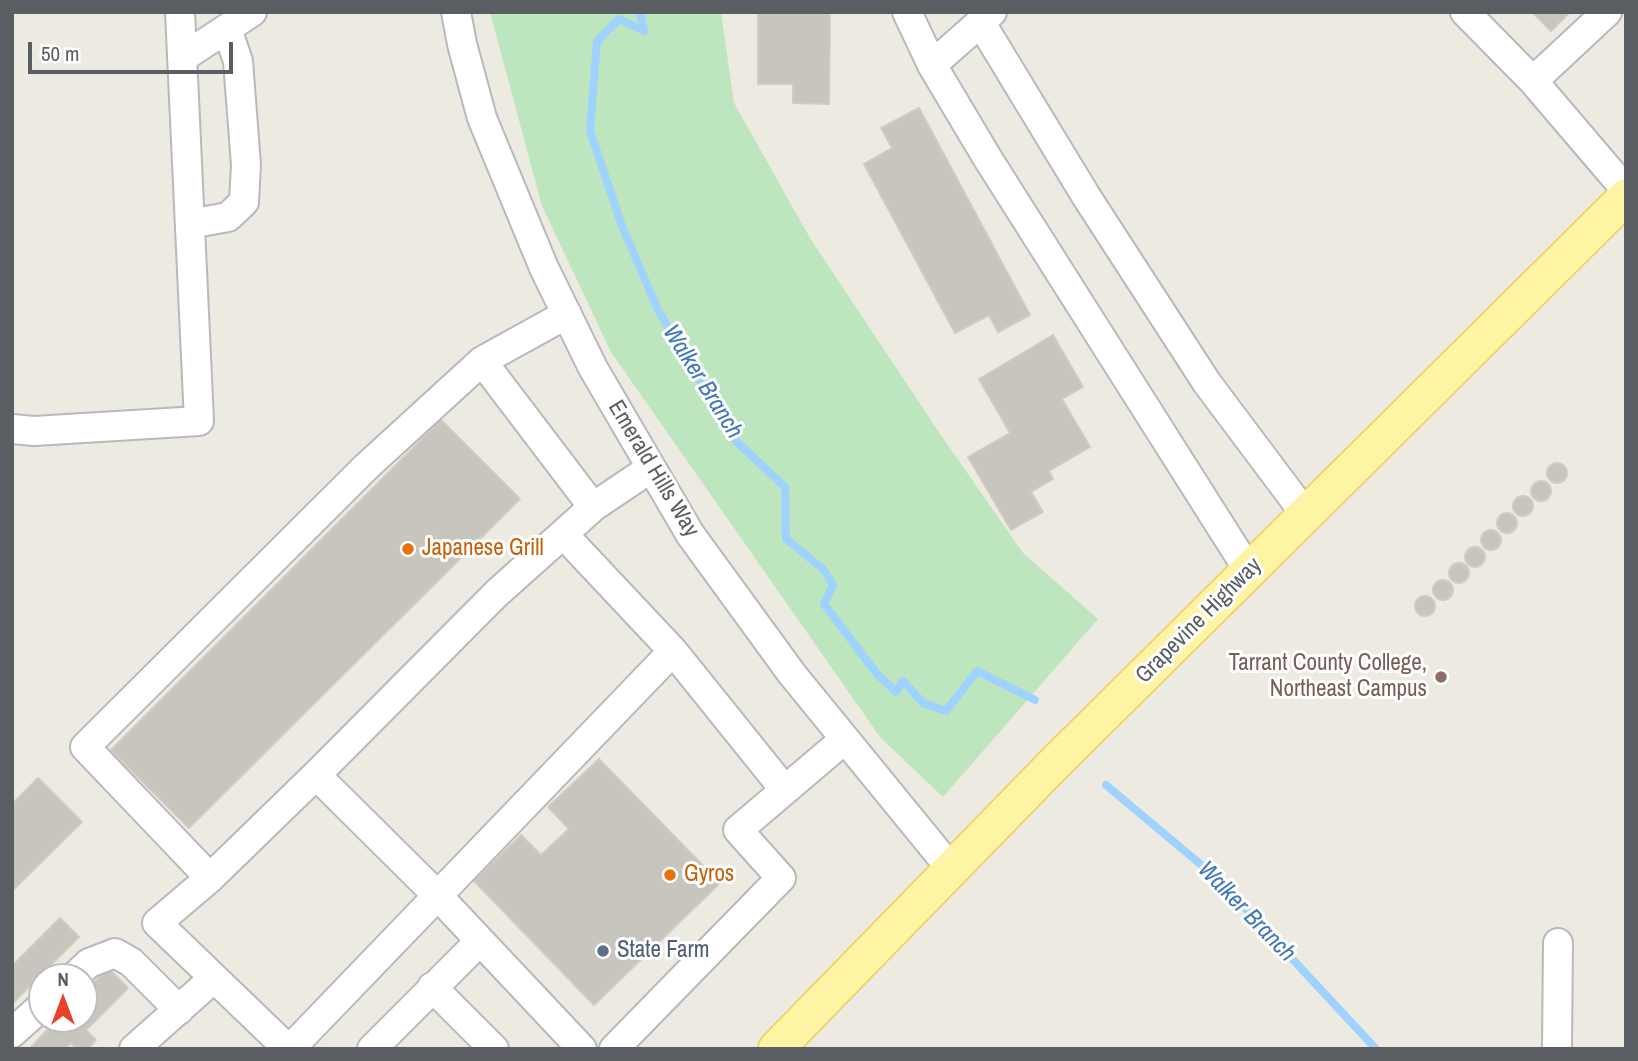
<!DOCTYPE html>
<html>
<head>
<meta charset="utf-8">
<style>
  body { margin:0 }
  #map { position:relative; width:1638px; height:1061px; overflow:hidden; background:#edeae1; font-family:"Archivo Narrow",sans-serif }
  canvas { display:block }
  .frame { position:absolute; inset:0; border:14px solid #5a5d62; pointer-events:none }
  .north { position:absolute; left:28px; top:963px; width:70px; height:70px; box-sizing:border-box; background:#fff; border:2px solid #bdbec0; border-radius:50%; rotate:0deg; font-size:19px; font-weight:700; line-height:28px; text-align:center; color:#5a5d62 }
  .north::after { content:''; display:block; margin:auto; width:24px; height:32px; background:#e8402b; clip-path:polygon(50% 0,100% 100%,50% 72%,0 100%) }
  .scale { position:absolute; left:28px; top:42px; width:205px; height:32px; box-sizing:border-box; border:4px solid #5a5d62; border-top:0; padding-left:9px; font-size:21px; line-height:24px; white-space:nowrap; color:#5a5d62; -webkit-text-stroke:5px #fff; paint-order:stroke }
</style>
</head>
<body>
<div id="map">
<canvas width="1638" height="1061"></canvas>
<div class="frame"></div>
<div class="north">N</div>
<div class="scale">50 m</div>
</div>
<script>
const context = document.querySelector('canvas').getContext('2d');
context.lineJoin = 'round';
function fillPath(path, color) {
  context.fillStyle = color;
  context.fill(path, 'evenodd');
}
function poly(rows) {
  const path = new Path2D();
  for (const r of rows) {
    if (r.length === 3) {
      path.moveTo(r[0] + r[2], r[1]);
      path.arc(r[0], r[1], r[2], 0, 2 * Math.PI);
      continue;
    }
    path.moveTo(r[0], r[1]);
    for (let i = 2; i < r.length; i += 2) path.lineTo(r[i], r[i + 1]);
  }
  return path;
}
function trace(path, color, width, dash) {
  context.strokeStyle = color;
  context.lineWidth = width;
  context.lineCap = dash ? 'butt' : 'round';
  context.setLineDash(dash || []);
  context.stroke(path);
}
function drawText(font, color, halo, rows, align = 'center') {
  context.font = font + ' "Archivo Narrow",sans-serif';
  context.lineWidth = 6;
  context.setLineDash([]);
  context.textBaseline = 'middle';
  context.strokeStyle = halo;
  context.fillStyle = color;
  for (const [text, x, y, turn = 0] of rows) {
    context.save();
    context.translate(x, y);
    context.rotate((+turn || 0) * Math.PI / 180);
    context.textAlign = isNaN(turn) ? turn : align;
    if (halo) context.strokeText(text, 0, 0);
    context.fillText(text, 0, 0);
    context.restore();
  }
}
fillPath(poly([
  [490,12,721,12,734,103,810,238,938,431,1023,553,1098,619,943,797,880,737,611,352,542,206]
]), '#bde5be');
trace(poly([
  [640,12,644,31,619,19,597,41,590,131,622,226,658,310,737,442,785,487,786,539,823,569,833,585,824,604,877,674,896,692,903,681,923,703,946,711,977,671,1035,700],
  [1106,785,1218,879,1376,1049]
]), '#9fd2ff', 8);
const building = poly([
  [758,12,830,12,829,104,793,103,793,84,758,84,758,12],
  [1532,12,1570,12,1551,31,1532,12],
  [919,108,1030,315,998,332,989,315,955,333,864,164,892,148,881,128,919,108],
  [1053,335,1083,387,1062,399,1090,447,1049,471,1053,479,1031,492,1043,512,1011,530,968,457,1010,433,979,379,1053,335],
  [441,420,520,499,189,828,111,750,441,420],
  [1557,473,10],
  [1541,491,10],
  [1523,506,10],
  [1507,523,10],
  [1491,540,10],
  [1475,557,10],
  [1459,573,10],
  [1443,590,10],
  [1425,606,10],
  [599,759,720,883,594,1005,474,881,521,835,541,855,569,829,548,807,599,759],
  [38,778,82,822,12,891,12,804,38,778],
  [60,918,79,937,12,1004,12,966,60,918],
  [108,968,128,988,86,1030,96,1040,88,1049,77,1049,71,1043,65,1049,29,1049,58,1019,84,1019,84,993,108,968]
]);
fillPath(building, '#c8c4be');
trace(building, '#d1ccbf', 2);
const minor = poly([
  [456,12,462,44,482,118,544,268,593,368,690,534,792,674,952,870],
  [907,12,932,65,988,159,1249,571],
  [1465,12,1533,81,1626,190],
  [981,23,1086,196,1207,383,1306,515],
  [182,58,252,12],
  [932,65,992,12],
  [1533,81,1607,12],
  [190,224,228,217,244,202,246,165,238,61,227,29],
  [567,314,482,361,593,507],
  [12,429,34,431,199,421,180,12],
  [673,651,784,789],
  [316,775,497,593,563,534],
  [210,878,85,747,366,467,482,361],
  [74,977,89,963,115,953,131,962,179,1010],
  [432,987,494,1049],
  [12,1033,42,1006],
  [134,1049,214,978],
  [288,1049,157,923,210,878,316,775,438,896,582,1049],
  [290,1049,673,651,563,534,593,507,651,468],
  [372,1049,480,941],
  [614,1049,781,878,738,830,845,739],
  [1557,1049,1558,943]
]);
const major = poly([
  [776,1049,1054,764,1626,197]
]);
trace(minor, '#b7b9be', 32);
trace(major, '#f1cb56', 38);
trace(minor, '#fff', 28);
trace(major, '#fff3a4', 35);
for (const [x, y, r, color] of [
  [408,549,7,"#e8710a"],
  [1441,677,7,"#8d6e63"],
  [670,875,7,"#e8710a"],
  [603,951,7,"#5c6f8a"]
]) {
  const dot = new Path2D();
  dot.arc(x, y, r, 0, 2 * Math.PI);
  context.fillStyle = color;
  context.fill(dot);
  trace(dot, '#fff', 2.5);
}
drawText('23px', '#5a5d62', '#fff', [
  ["Emerald Hills Way",653,469,59],
  ["Grapevine Highway",1199,621,-45]
]);
drawText('23px', '#c56008', '#fff', [
  ["Japanese Grill",422,549],
  ["Gyros",684,875]
], 'left');
drawText('23px', '#785e54', '#fff', [
  ["Tarrant County College,",1427,664],
  ["Northeast Campus",1427,690]
], 'right');
drawText('23px', '#4e5e75', '#fff', [
  ["State Farm",617,951]
], 'left');
drawText('italic 24px', '#4077b9', '#fff', [
  ["Walker Branch",702,382,58],
  ["Walker Branch",1246,912,46]
]);
</script>
</body>
</html>
